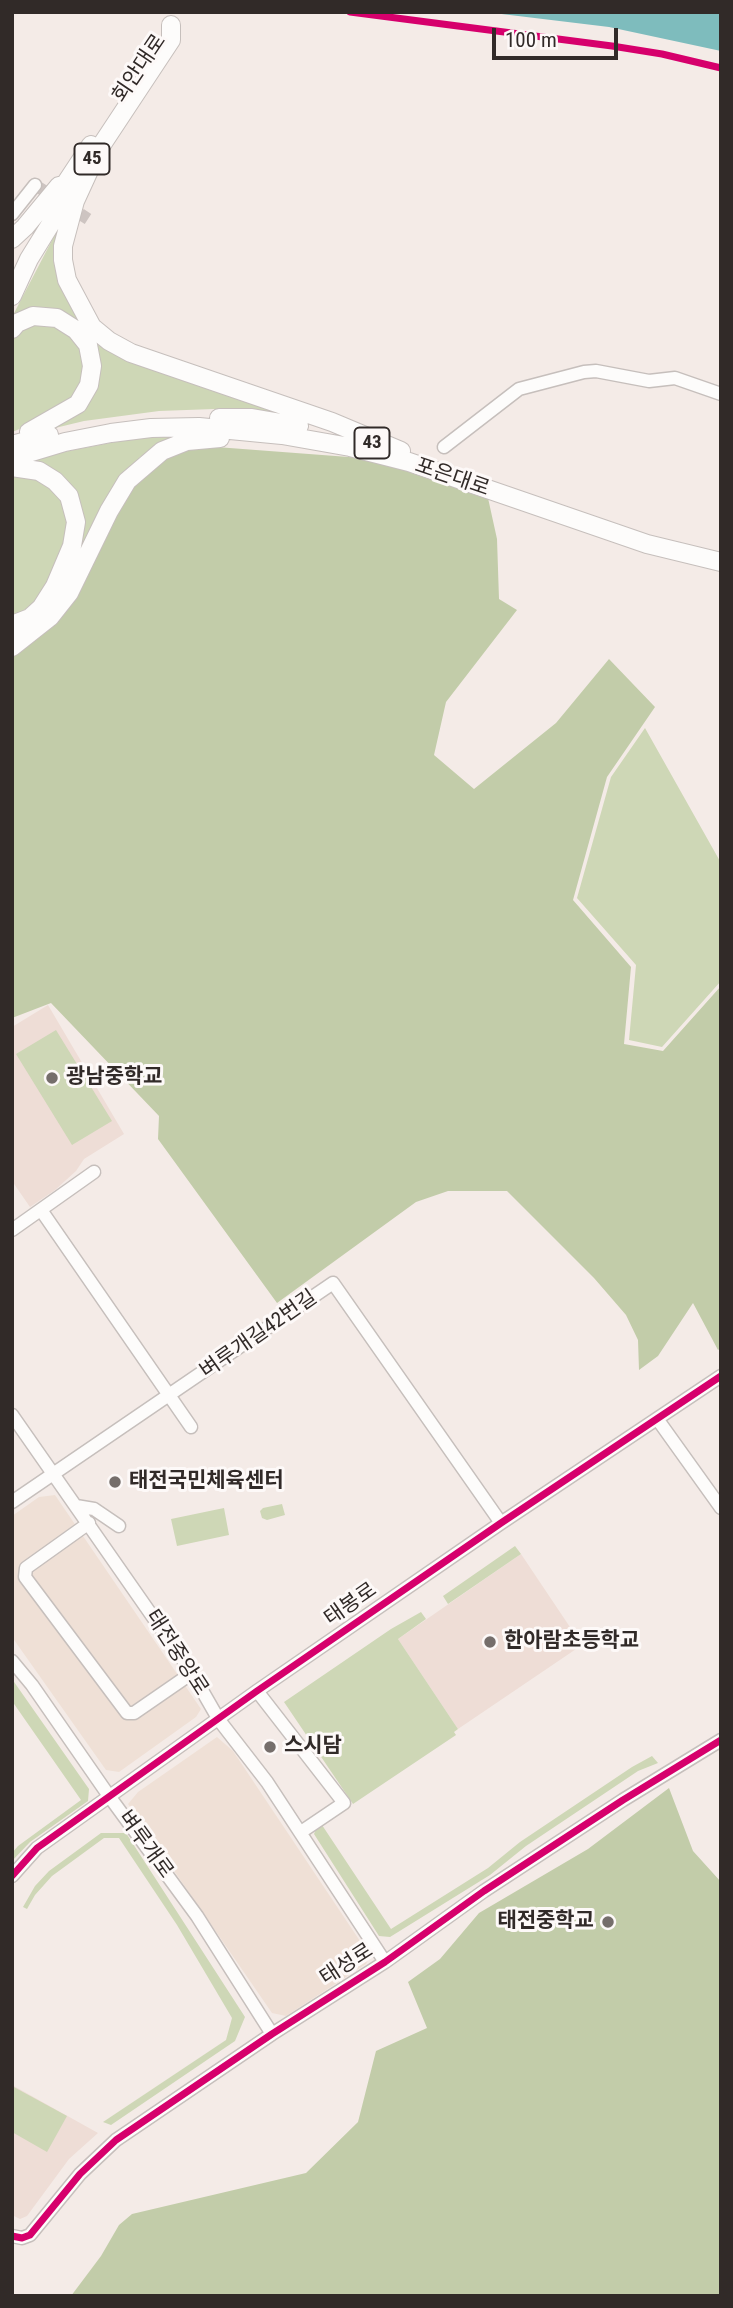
<!DOCTYPE html>
<html>
<head>
<meta charset="utf-8">
<style>
  body { margin:0 }
  #map { position:relative; width:733px; height:2308px; overflow:hidden; background:#f4ebe7; font-family:"Roboto Condensed",sans-serif }
  canvas { display:block }
  .frame { position:absolute; inset:0; border:14px solid #312a28; pointer-events:none }
  .scale { position:absolute; left:492px; top:28px; width:126px; height:32px; box-sizing:border-box; border:4px solid #312a28; border-top:0; padding-left:9px; font-size:21px; line-height:24px; white-space:nowrap; color:#312a28; -webkit-text-stroke:5px #fdf9f8; paint-order:stroke }
</style>
</head>
<body>
<div id="map">
<canvas width="733" height="2308"></canvas>
<div class="frame"></div>
<div class="scale">100 m</div>
</div>
<script>
const context = document.querySelector('canvas').getContext('2d');
context.lineJoin = 'round';
function fillPath(path, color) {
  context.fillStyle = color;
  context.fill(path, 'evenodd');
}
function poly(rows) {
  const path = new Path2D();
  for (const r of rows) {
    path.moveTo(r[0], r[1]);
    for (let i = 2; i < r.length; i += 2) path.lineTo(r[i], r[i + 1]);
  }
  return path;
}
function trace(path, color, width, dash) {
  context.strokeStyle = color;
  context.lineWidth = width;
  context.lineCap = dash ? 'butt' : 'round';
  context.setLineDash(dash || []);
  context.stroke(path);
}
function drawText(font, color, halo, rows, align = 'center') {
  context.font = font + ' "Roboto Condensed","Noto Sans KR",sans-serif';
  context.lineWidth = 6;
  context.setLineDash([]);
  context.textBaseline = 'middle';
  context.strokeStyle = halo;
  context.fillStyle = color;
  for (const [text, x, y, turn = 0] of rows) {
    context.save();
    context.translate(x, y);
    context.rotate((+turn || 0) * Math.PI / 180);
    context.textAlign = isNaN(turn) ? turn : align;
    if (halo) context.strokeText(text, 0, 0);
    context.fillText(text, 0, 0);
    context.restore();
  }
}
fillPath(poly([
  [55,1495,201,1709,196,1717,119,1772,106,1770,12,1637,12,1516,39,1497],
  [217,1737,233,1751,370,1956,366,1964,286,2016,272,2013,128,1804,138,1792]
]), '#efe0d6');
fillPath(poly([
  [48,1005,124,1134,84,1159,76,1171,55,1190,30,1207,12,1181,12,1027],
  [521,1554,582,1645,458,1729,398,1639],
  [12,2085,98,2133,69,2159,27,2216,20,2219,12,2215]
]), '#eeddd6');
fillPath(poly([
  [62,221,58,244,98,339,302,417,214,409,159,411,84,421,55,428,52,427,93,387,84,332,12,317],
  [41,319,79,339,87,365,75,401,55,415,12,432,12,334],
  [172,435,180,436,140,457,115,489,74,572,12,639,12,629,74,561,65,482,52,469,22,460,135,438],
  [12,474,39,477,66,504,69,540,53,577,31,606,12,617],
  [645,728,721,863,721,981,662,1047,629,1040,636,965,577,898,611,777],
  [56,1030,112,1121,72,1145,16,1054],
  [282,1504,285,1515,267,1520,262,1518,260,1511,263,1508],
  [224,1508,229,1535,177,1546,171,1519],
  [515,1546,521,1554,448,1604,443,1596],
  [421,1612,426,1619,398,1639,458,1729,454,1732,456,1735,353,1804,284,1702,391,1629],
  [12,1679,89,1789,88,1801,30,1842,12,1861,12,1853,18,1846,81,1800,12,1701],
  [652,1756,658,1763,638,1771,526,1846,490,1875,390,1937,379,1936,314,1834,316,1829,322,1825,391,1929,488,1868,520,1842,632,1767],
  [101,1833,126,1833,245,2017,235,2041,111,2125,103,2122,226,2040,232,2018,177,1925,119,1838,104,1838,52,1876,35,1895,27,1909,23,1907,35,1886,49,1871],
  [12,2086,67,2116,47,2152,12,2132]
]), '#ced7b6');
fillPath(poly([
  [203,446,375,459,488,498,497,539,499,599,517,610,446,702,434,755,474,789,556,723,609,659,655,707,607,777,573,900,631,967,624,1044,663,1051,721,986,721,1348,718,1350,693,1303,658,1356,639,1370,638,1340,626,1315,594,1278,507,1191,448,1191,416,1202,277,1303,158,1139,159,1116,51,1003,12,1018,12,655,131,487,174,451],
  [669,1788,693,1851,721,1882,721,2296,71,2296,101,2256,119,2225,132,2214,306,2173,358,2122,376,2051,427,2028,408,1982,440,1959,479,1913,588,1849]
]), '#c2cca9');
fillPath(poly([
  [485,12,721,12,721,51,609,27]
]), '#7ebcbd');
trace(poly([
  [35,185,88,219]
]), '#cdc4c1', 12, [12, 6]);
const minor = poly([
  [12,214,35,185],
  [444,447,519,389,584,372,596,371,649,381,675,378,721,394],
  [41,1210,191,1427],
  [12,1230,94,1172],
  [12,1415,192,1673,219,1720,267,1782,385,1962],
  [658,1420,721,1508],
  [12,1502,333,1283,501,1523],
  [76,1506,94,1509,119,1526],
  [89,1523,26,1568,25,1577,127,1713,134,1713,192,1673],
  [12,1661,32,1685,109,1796,197,1916,272,2034],
  [257,1691,344,1803,301,1832],
  [12,1876,37,1848,257,1691,501,1523,721,1376],
  [12,2236,22,2238,30,2235,80,2174,116,2140,272,2034,385,1962,484,1891,623,1800,721,1740]
]);
const highway = poly([
  [97,153,75,201,63,246,63,260,67,280,92,327,109,341,131,353,332,422,401,451],
  [91,161,171,40,171,25],
  [56,198,91,145],
  [12,239,25,227,59,186],
  [12,296,29,259,71,191],
  [12,329,17,323,33,316,57,318,76,330,88,345,92,366,89,385,78,404,29,432],
  [219,418,252,418,299,426],
  [12,445,49,435],
  [12,458,65,442,111,433,151,428,199,427,282,435,350,447,409,462,647,544,721,562],
  [12,467,39,471,55,481,69,496,76,522,72,546,55,586,41,608,30,618,12,625],
  [12,647,50,617,69,593,109,511,127,481,162,451,187,441,220,438]
]);
trace(minor, '#c6bfbc', 15);
trace(highway, '#c6bfbc', 20);
trace(minor, '#fdfcfb', 12);
trace(highway, '#fdfcfb', 18);
trace(poly([
  [350,12,612,46,662,54,721,68],
  [12,1876,37,1848,257,1691,501,1523,721,1376],
  [12,2236,22,2238,30,2235,80,2174,116,2140,272,2034,385,1962,484,1891,623,1800,721,1740]
]), '#d6006c', 7);
for (const [x, y, r, color] of [
  [52,1078,7,"#756e6b"],
  [115,1482,7,"#756e6b"],
  [490,1642,7,"#756e6b"],
  [270,1747,7,"#756e6b"],
  [608,1922,7,"#756e6b"]
]) {
  const dot = new Path2D();
  dot.arc(x, y, r, 0, 2 * Math.PI);
  context.fillStyle = color;
  context.fill(dot);
  trace(dot, '#fdf9f8', 2.5);
}
for (const [x, y, w] of [
  [92,159,35],
  [372,443,35]
]) {
  const box = new Path2D();
  box.roundRect(x - w / 2, y - 15.5, w, 31, 5);
  context.fillStyle = '#fdf9f8';
  context.fill(box);
  trace(box, '#312a28', 2);
}
drawText('bold 19px', '#312a28', null, [
  ["45",92,159],
  ["43",372,443]
]);
drawText('21px', '#312a28', '#fdf9f8', [
  ["회안대로",140,69,-56],
  ["포은대로",452,478,19],
  ["벼루개길42번길",259,1335,-35],
  ["태봉로",351,1605,-35],
  ["태전중앙로",176,1653,57],
  ["벼루개로",145,1845,54],
  ["태성로",347,1965,-33]
]);
drawText('bold 21px', '#312a28', '#fdf9f8', [
  ["광남중학교",66,1078],
  ["태전국민체육센터",129,1482],
  ["한아람초등학교",504,1642],
  ["스시담",284,1747],
  ["태전중학교",594,1922,"right"]
], 'left');
</script>
</body>
</html>
